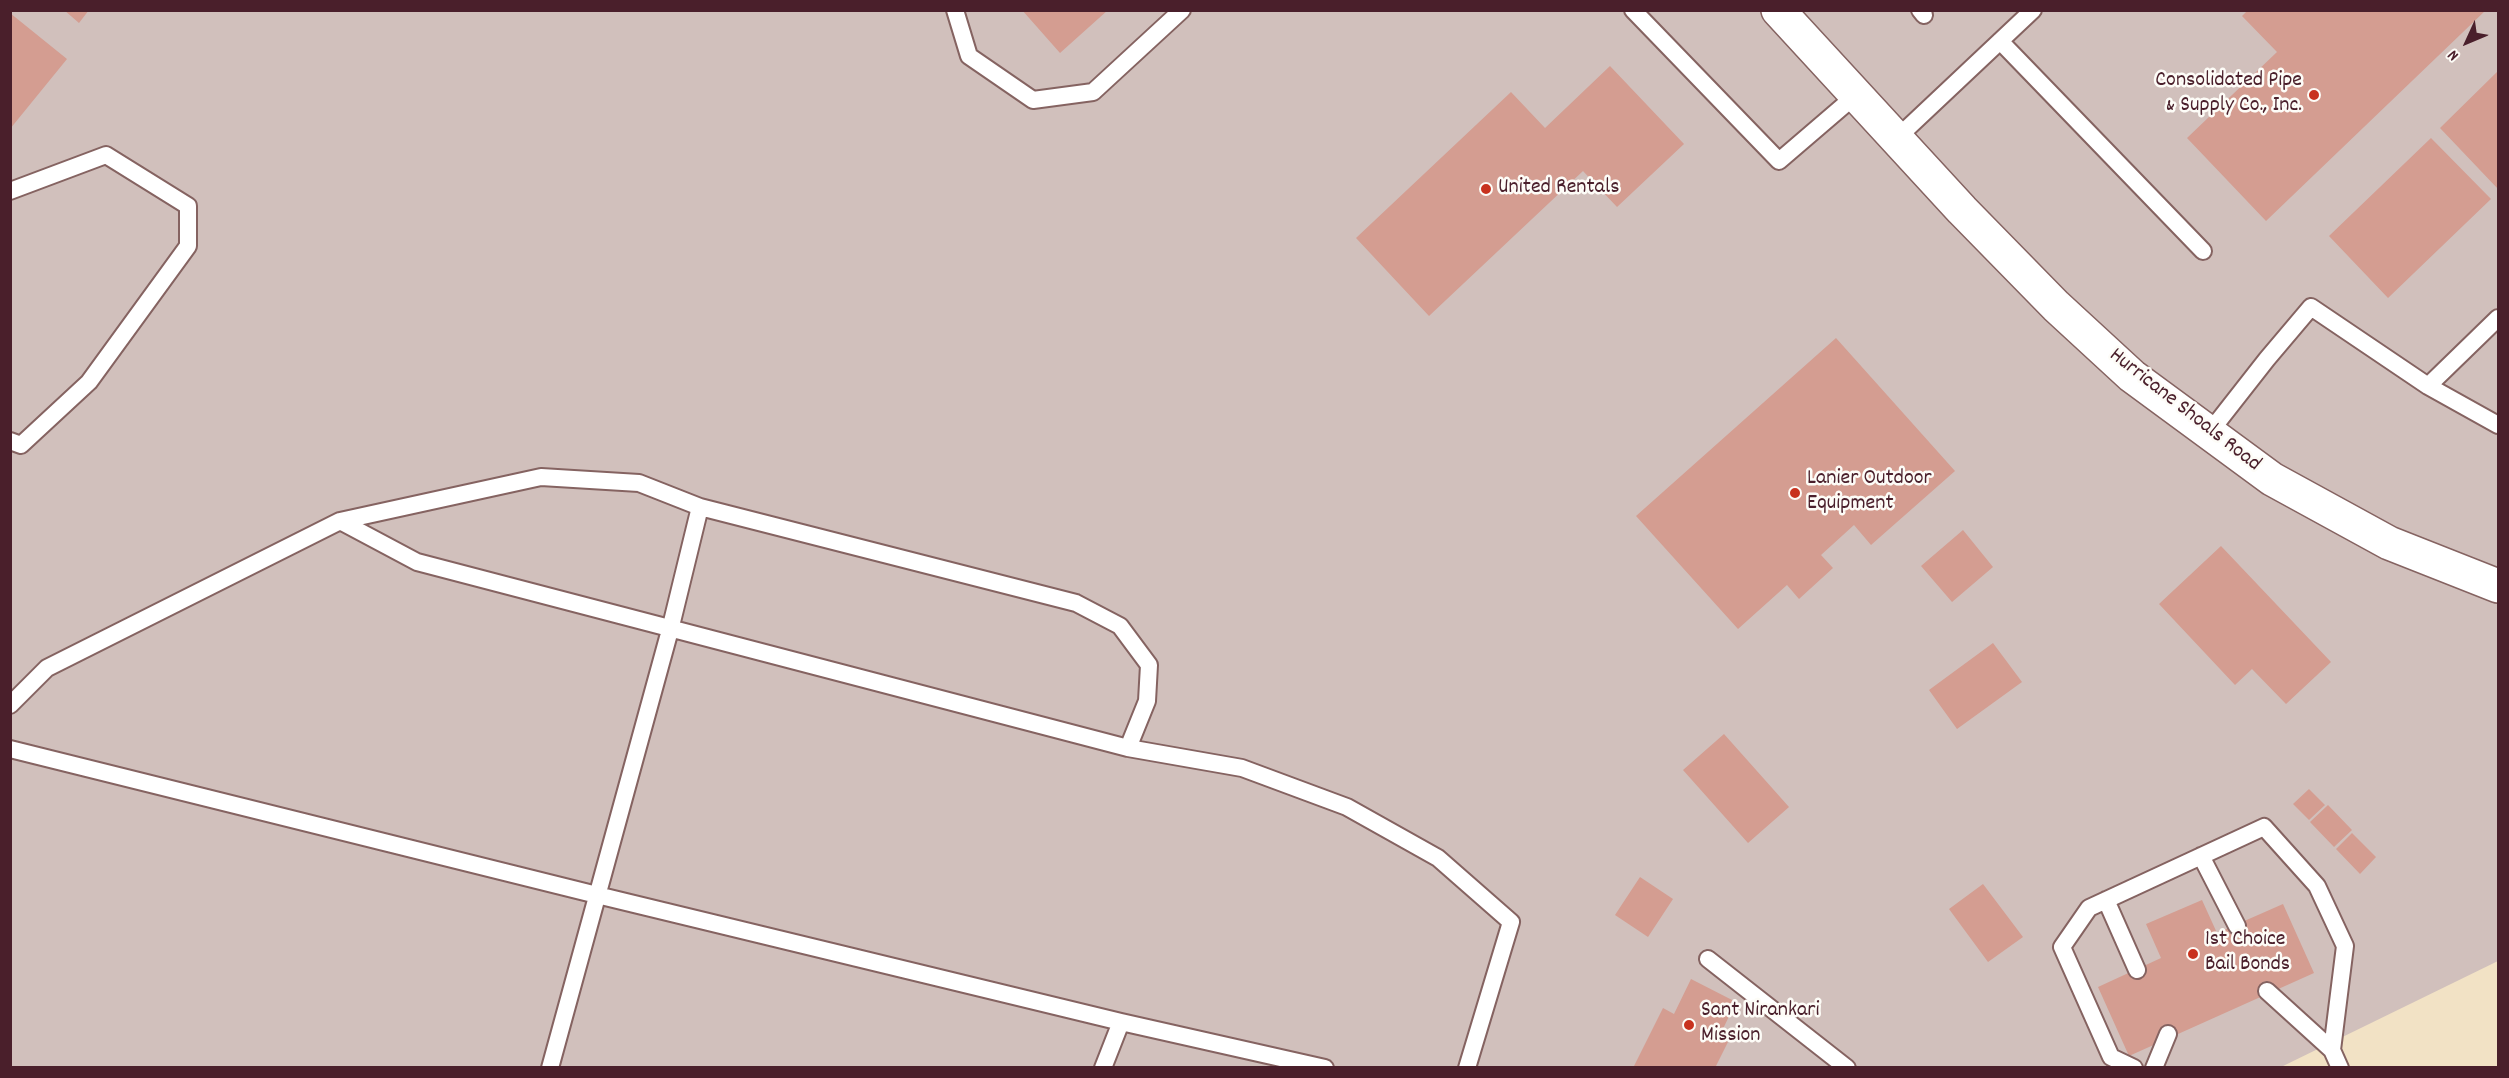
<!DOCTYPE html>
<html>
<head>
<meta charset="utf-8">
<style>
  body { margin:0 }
  #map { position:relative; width:2509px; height:1078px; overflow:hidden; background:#f2e2c5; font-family:Dekko,sans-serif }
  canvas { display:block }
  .frame { position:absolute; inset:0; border:12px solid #4a1f2b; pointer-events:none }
  .north { position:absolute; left:2437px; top:12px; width:60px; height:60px; -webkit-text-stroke:4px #fdfcf7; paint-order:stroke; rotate:226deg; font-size:16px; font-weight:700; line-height:24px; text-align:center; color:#4a1f2b }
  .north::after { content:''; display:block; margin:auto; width:21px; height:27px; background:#4a1f2b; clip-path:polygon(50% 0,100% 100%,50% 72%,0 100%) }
</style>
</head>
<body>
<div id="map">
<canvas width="2509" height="1078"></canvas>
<div class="frame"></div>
<div class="north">N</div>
</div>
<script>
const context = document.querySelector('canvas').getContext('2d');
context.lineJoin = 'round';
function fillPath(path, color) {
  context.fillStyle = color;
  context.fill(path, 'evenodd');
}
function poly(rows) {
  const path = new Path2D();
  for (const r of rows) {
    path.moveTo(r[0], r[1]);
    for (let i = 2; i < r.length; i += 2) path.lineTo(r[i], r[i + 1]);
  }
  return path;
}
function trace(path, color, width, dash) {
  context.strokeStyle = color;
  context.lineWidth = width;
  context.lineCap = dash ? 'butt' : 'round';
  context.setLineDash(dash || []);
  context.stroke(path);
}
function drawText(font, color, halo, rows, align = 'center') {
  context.font = font + ' Dekko,sans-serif';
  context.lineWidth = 5;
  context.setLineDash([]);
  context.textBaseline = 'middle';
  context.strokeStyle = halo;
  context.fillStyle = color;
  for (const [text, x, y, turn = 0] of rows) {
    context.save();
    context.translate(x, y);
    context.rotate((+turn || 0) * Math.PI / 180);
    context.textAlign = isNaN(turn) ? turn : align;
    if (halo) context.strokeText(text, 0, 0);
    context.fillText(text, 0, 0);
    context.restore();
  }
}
fillPath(poly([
  [10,11,2498,11,2498,961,2279,1068,11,1067]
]), '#d1c0bc');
fillPath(poly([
  [64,10,89,10,79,23],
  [1022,10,1108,10,1060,53],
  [2248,10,2486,10,2266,221,2187,138,2277,52,2242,16],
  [10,13,67,59,10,129],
  [1610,66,1684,144,1617,207,1583,171,1429,316,1356,238,1511,92,1545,128],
  [2498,71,2498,189,2440,128],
  [2431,138,2491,199,2388,298,2329,236],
  [1836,338,1955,471,1871,545,1854,525,1821,555,1833,568,1799,599,1787,585,1738,629,1636,516],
  [1963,530,1993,567,1952,602,1921,566],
  [2221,546,2331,662,2286,704,2252,669,2235,685,2159,604],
  [1993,643,2022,682,1957,729,1929,690],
  [1724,734,1789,807,1748,843,1683,770],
  [2309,789,2325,805,2309,820,2293,804],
  [2328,805,2352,830,2334,847,2310,822],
  [2352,833,2376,857,2360,874,2336,849],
  [1640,877,1673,899,1648,937,1615,915],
  [1983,884,2023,937,1988,962,1949,909],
  [2202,900,2217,933,2283,904,2314,973,2129,1056,2098,987,2161,958,2146,924],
  [1691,979,1736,1002,1719,1037,1728,1042,1715,1068,1633,1068,1663,1008,1674,1014]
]), '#d49d91');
const service = poly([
  [955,10,969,56,1033,100,1093,92,1182,10],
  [1633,10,1779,161,1856,95],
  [1920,10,1924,15],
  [2000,41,2203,251],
  [1896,139,2033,10],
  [10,191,106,155,188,206,188,246,89,382,21,445,10,441],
  [2428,386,2498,318],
  [2209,433,2267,359,2311,307,2428,386,2498,425],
  [700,507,1076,603,1120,626,1149,665,1147,701,1128,748],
  [340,521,417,562,1128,748,1242,768,1347,807,1438,858,1511,922,1467,1068],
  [10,705,47,668,340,521,541,477,639,483,700,507,670,630,550,1068],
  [10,749,597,895,1121,1022,1325,1068],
  [2201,856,2237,926],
  [2106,900,2137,970],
  [1708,959,1847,1068],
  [2267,991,2332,1050],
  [1103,1068,1121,1022],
  [2134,1068,2111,1057,2062,947,2089,908,2264,827,2317,886,2345,946,2332,1050,2340,1068],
  [2154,1068,2168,1034]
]);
const tertiary = poly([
  [1778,10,1962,210,2056,306,2132,376,2272,479,2389,543,2498,586]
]);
trace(service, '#856361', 20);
trace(tertiary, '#856361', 36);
trace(service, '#fff', 16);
trace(tertiary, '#fff', 33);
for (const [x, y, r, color] of [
  [2314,95,6,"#c8321e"],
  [1486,189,6,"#c8321e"],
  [1795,493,6,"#c8321e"],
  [2193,954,6,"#c8321e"],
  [1689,1025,6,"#c8321e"]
]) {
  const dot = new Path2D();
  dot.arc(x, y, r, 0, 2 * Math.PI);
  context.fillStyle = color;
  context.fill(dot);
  trace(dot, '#fdfcf7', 2);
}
drawText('22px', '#4a1f2b', '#fdfcf7', [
  ["Consolidated Pipe",2302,82,"right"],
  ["& Supply Co., Inc.",2302,107,"right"],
  ["United Rentals",1498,189],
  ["Lanier Outdoor",1807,480],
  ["Equipment",1807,505],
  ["1st Choice",2205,941],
  ["Bail Bonds",2205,966],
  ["Sant Nirankari",1701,1012],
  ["Mission",1701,1037]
], 'left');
drawText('22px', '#4a1f2b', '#fdfcf7', [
  ["Hurricane Shoals Road",2184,411,38]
]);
</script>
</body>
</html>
